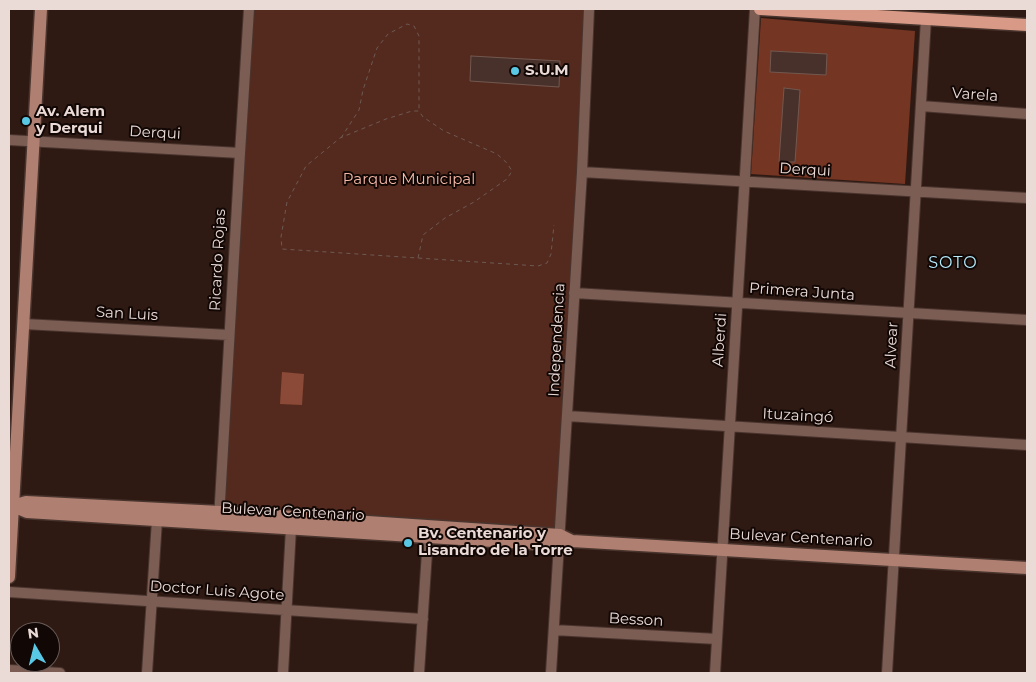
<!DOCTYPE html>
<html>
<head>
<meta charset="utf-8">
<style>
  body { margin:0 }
  #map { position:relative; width:1036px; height:682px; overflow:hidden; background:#2f1a13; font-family:Montserrat,sans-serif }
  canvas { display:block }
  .frame { position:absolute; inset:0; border:10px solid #ebdbd7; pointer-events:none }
  .north { position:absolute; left:10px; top:622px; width:50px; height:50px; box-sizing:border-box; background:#110705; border:1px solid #685c59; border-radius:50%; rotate:352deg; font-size:14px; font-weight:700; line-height:20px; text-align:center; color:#ebdbd7 }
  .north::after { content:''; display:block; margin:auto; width:18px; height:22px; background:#59c8e5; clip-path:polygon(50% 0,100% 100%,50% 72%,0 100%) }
</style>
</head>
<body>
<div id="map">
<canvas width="1036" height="682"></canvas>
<div class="frame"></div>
<div class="north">N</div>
</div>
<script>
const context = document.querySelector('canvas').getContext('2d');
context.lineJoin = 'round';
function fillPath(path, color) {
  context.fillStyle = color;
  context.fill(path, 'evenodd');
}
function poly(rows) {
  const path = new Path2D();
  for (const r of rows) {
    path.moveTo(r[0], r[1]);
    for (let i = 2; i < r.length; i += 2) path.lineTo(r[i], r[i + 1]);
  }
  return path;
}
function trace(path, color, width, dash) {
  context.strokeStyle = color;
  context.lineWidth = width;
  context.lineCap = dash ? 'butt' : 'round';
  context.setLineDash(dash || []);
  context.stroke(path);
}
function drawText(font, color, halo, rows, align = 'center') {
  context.font = font + ' Montserrat,sans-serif';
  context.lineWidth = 4;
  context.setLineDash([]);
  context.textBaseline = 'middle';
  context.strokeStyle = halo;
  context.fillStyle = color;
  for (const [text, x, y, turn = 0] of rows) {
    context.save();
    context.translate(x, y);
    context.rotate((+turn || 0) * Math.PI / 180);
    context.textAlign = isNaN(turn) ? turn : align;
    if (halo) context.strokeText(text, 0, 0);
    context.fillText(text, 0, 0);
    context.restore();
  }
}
fillPath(poly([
  [249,9,589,9,560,535,220,512]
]), '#552a1e');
fillPath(poly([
  [761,18,915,31,905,184,751,174]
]), '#743523');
fillPath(poly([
  [282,372,304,374,302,405,280,404]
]), '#8b4a37');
const building = poly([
  [771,51,827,54,826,75,770,72,771,51],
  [471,56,560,61,559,87,470,81,471,56],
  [784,88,800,90,795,162,779,162,784,88]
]);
fillPath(building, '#48312a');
trace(building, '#725850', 1);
const street = poly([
  [921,106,1027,114],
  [9,140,240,153],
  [582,172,1027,198],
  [574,293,1027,320],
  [24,324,229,335],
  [567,416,1027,445],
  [219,519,240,153,249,9],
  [9,592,423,619],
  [554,630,717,639],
  [9,670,60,673],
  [147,673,157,520],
  [283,673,291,528],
  [419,673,428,537],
  [551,673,582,172,589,9],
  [715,673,755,9],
  [887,673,926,19]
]);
const secondary = poly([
  [13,506,27,512,428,537,559,545,572,541,1027,568],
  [13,506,26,502,220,512,560,535,572,541],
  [9,577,41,9]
]);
const primary = poly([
  [760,9,1027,25]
]);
trace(street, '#49352e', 12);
trace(secondary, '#49352e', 15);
trace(primary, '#49352e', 15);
trace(poly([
  [341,138,359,110,363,90,377,48,388,34,407,24,414,26,419,36,419,111],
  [418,258,423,235,445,218,474,202,507,179,512,171,507,163,497,154,444,131,423,117,419,111,412,111,386,119,340,138,306,166,287,202,281,237,282,249,538,266,547,263,551,254,554,225]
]), '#6d5953', 1, [4, 4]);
trace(street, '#7b5d54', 10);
trace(secondary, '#af7f71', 12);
trace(primary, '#d89a87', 12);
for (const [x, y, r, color] of [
  [515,71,5,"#59c8e5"],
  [26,121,5,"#59c8e5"],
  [408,543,5,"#59c8e5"]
]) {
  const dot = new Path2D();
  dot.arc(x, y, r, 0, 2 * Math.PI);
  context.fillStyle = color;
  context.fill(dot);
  trace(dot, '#110705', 2);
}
drawText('bold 15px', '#ebdbd7', '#110705', [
  ["S.U.M",525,71],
  ["Av. Alem",36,112],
  ["y Derqui",36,129],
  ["Bv. Centenario y",418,534],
  ["Lisandro de la Torre",418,551]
], 'left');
drawText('15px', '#ebdbd7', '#110705', [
  ["Varela",975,95,4],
  ["Derqui",155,133,3],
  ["Derqui",805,170,3],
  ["Ricardo Rojas",218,260,-87],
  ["Primera Junta",802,292,4],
  ["San Luis",127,314,3],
  ["Independencia",557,340,-87],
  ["Alberdi",720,340,-86],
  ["Alvear",892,345,-87],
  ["Ituzaingó",798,416,3],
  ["Bulevar Centenario",293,512,3],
  ["Bulevar Centenario",801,538,3],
  ["Doctor Luis Agote",217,591,4],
  ["Besson",636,620,3]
]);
drawText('15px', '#f4b8a6', '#110705', [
  ["Parque Municipal",409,180]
]);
context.letterSpacing = '1px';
drawText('16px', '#b6edfd', '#110705', [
  ["SOTO",953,263]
]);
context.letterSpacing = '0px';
</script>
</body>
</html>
